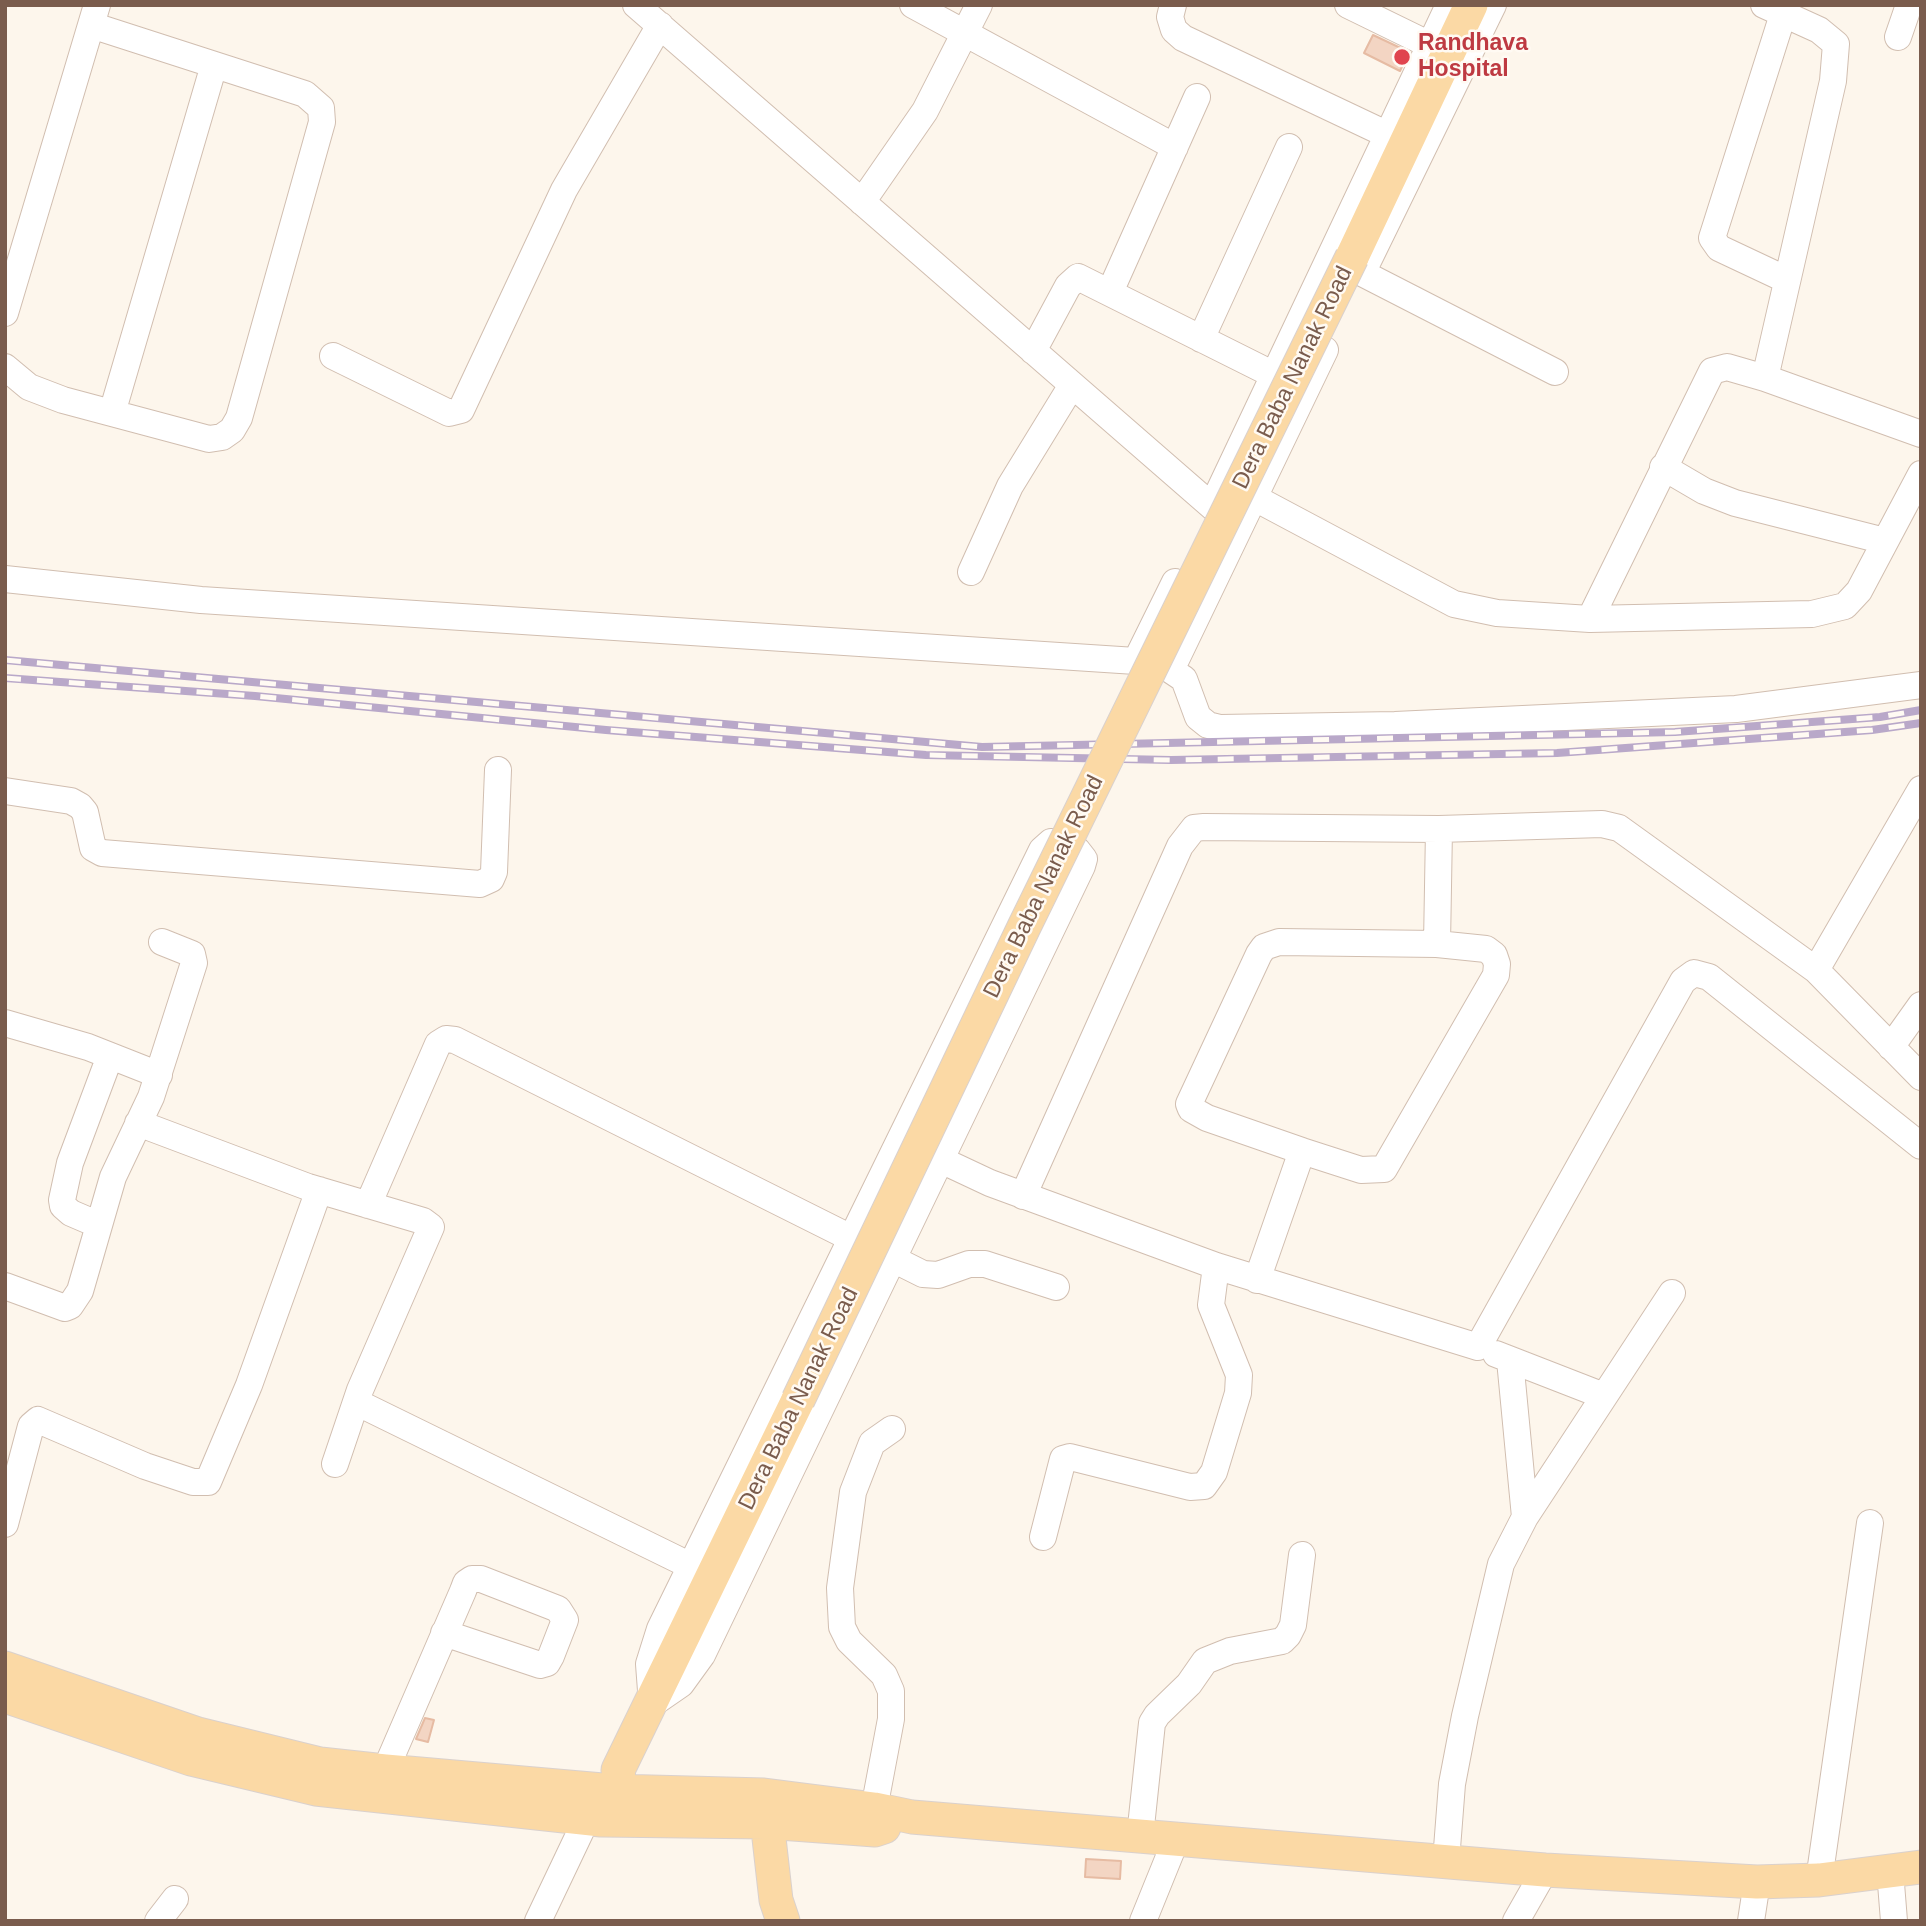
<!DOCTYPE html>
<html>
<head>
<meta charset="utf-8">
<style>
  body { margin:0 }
  #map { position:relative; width:1926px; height:1926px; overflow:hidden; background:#fdf6ec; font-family:Helvetica,sans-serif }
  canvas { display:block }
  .frame { position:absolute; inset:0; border:7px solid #7a5c4d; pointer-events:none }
</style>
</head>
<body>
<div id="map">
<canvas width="1926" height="1926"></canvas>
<div class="frame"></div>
</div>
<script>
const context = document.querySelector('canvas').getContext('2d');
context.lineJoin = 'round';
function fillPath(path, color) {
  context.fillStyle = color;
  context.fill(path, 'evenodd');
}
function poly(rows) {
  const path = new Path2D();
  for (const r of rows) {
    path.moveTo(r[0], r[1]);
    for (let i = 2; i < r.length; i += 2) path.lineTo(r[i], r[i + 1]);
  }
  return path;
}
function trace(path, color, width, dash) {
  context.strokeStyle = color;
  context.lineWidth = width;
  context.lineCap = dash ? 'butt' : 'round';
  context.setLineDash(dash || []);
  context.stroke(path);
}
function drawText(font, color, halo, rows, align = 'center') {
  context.font = font + ' Helvetica,sans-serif';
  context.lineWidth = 5;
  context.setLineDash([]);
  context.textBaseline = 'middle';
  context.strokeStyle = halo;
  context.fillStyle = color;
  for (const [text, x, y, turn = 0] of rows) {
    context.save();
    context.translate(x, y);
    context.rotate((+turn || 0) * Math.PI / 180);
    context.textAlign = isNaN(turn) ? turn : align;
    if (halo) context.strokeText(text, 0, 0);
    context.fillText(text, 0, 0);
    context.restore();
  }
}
const building = poly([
  [1373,35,1409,52,1400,71,1364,53,1373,35],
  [425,1718,434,1720,428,1742,416,1739,425,1718],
  [1086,1859,1121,1861,1120,1879,1085,1877,1086,1859]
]);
fillPath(building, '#f3d5c3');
trace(building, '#e6bba3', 2);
const minor = poly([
  [636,5,1238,529],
  [913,5,1175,147],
  [1173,5,1170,17,1174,30,1183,38,1388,135],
  [1348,5,1430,45],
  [1764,5,1819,30,1836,44,1833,81,1765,378],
  [1786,5,1712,238,1719,248,1787,280],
  [1898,37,1909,5],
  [862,202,925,111,979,5],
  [1366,265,1493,5],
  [1362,273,1555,372],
  [1110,292,1197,97],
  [5,313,97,5],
  [1201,339,1289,147],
  [1033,351,1068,286,1078,277,1274,375],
  [333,356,449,413,461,410,564,190,660,25],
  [5,367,29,387,63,400,209,439,222,437,232,430,239,418,322,122,321,108,305,94,91,25],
  [112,413,214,65],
  [1663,467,1704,491,1735,503,1885,541],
  [1253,497,1454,604,1497,613,1590,619,1812,614,1845,606,1859,591,1921,474],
  [1213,504,1449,5],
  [971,572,1010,486,1072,385],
  [5,579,201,600,1151,662,1166,667,1184,679,1198,717,1208,725,1220,728,1395,725,1736,709,1921,685],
  [1590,619,1712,371,1727,367,1765,378,1921,434],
  [1136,661,1175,582],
  [1171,670,1325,350],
  [5,791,71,801,80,806,85,812,93,848,102,853,480,884,491,879,494,872,498,770],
  [1051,842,1077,850,1084,859,1082,866,702,1655,681,1684,652,1704,649,1664,660,1629,1042,850,1051,842],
  [1816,970,1921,789],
  [5,1023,88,1047,159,1075],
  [1891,1047,1921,1005],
  [138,1123,308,1187,423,1221,431,1227,360,1390,335,1464],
  [1302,1151,1207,1118,1191,1109,1189,1104,1259,954,1264,947,1279,942,1437,944],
  [941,1160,990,1183,1216,1266,1478,1347,1683,981,1694,973,1709,977,1921,1146],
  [1023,1196,1180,846,1194,828,1204,827,1439,829,1602,824,1619,828,1816,970,1921,1077],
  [368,1205,438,1044,446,1039,455,1040,923,1274,938,1275,969,1264,985,1264,1056,1287],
  [99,1225,71,1213,63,1206,62,1200,70,1163,110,1056],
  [1257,1280,1302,1151,1361,1170,1384,1169,1496,975,1497,964,1494,955,1486,949,1437,944,1439,829],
  [5,1286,65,1308,70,1306,80,1291,113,1177,151,1097,194,963,192,954,162,942],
  [1496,1354,1604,1396],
  [1510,1360,1525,1517],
  [356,1402,691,1566],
  [5,1524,31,1426,38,1420,145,1466,193,1482,208,1482,249,1385,319,1190],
  [1043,1537,1063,1459,1070,1457,1190,1487,1204,1486,1214,1472,1238,1393,1239,1375,1211,1305,1216,1266],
  [385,1771,463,1591,466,1583,472,1579,481,1579,558,1609,565,1620,551,1656,547,1663,540,1665,444,1633],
  [874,1809,891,1719,891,1691,884,1675,849,1641,842,1627,840,1588,853,1492,872,1443,892,1429],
  [1140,1836,1152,1723,1157,1715,1189,1684,1205,1661,1230,1651,1282,1641,1288,1635,1293,1625,1302,1555],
  [1446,1861,1452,1784,1465,1716,1501,1564,1525,1517,1672,1293],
  [1890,1871,1894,1921],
  [1819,1880,1870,1523],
  [158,1921,175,1899],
  [538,1921,587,1818],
  [1143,1921,1173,1847],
  [1516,1921,1545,1870],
  [1751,1921,1757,1882]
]);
const major = poly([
  [1352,257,1471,5],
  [5,1668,198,1734,320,1764,385,1771,614,1791,764,1795,874,1809,912,1817,1545,1870,1757,1882,1819,1880,1921,1867],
  [5,1696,191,1759,316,1789,601,1820,766,1822,875,1830,884,1827],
  [765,1803,776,1900,783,1921],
  [606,1809,619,1779,618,1770,798,1400]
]);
trace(minor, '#d1beb0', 28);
trace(major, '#dad1cd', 35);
trace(minor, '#fff', 26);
trace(major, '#fbd9a5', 33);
const rail = poly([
  [5,660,982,747,1675,732,1880,717,1921,710],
  [5,678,255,696,606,730,926,755,1171,760,1557,753,1872,730,1921,723]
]);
trace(rail, '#b9a8c9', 8);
trace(rail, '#fffaf3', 5, [16]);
const majorBridge = poly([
  [798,1400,1024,927,1352,257]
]);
trace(majorBridge, '#dad1cd', 35, []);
trace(majorBridge, '#fbd9a5', 33);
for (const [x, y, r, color] of [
  [1402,57,9,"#e0444e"]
]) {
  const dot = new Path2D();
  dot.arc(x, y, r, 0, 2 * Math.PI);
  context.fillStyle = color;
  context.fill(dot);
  trace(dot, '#fffaf3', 2.5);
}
drawText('bold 23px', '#be3a42', '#fffaf3', [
  ["Randhava",1418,44],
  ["Hospital",1418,70]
], 'left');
drawText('23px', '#7a5c4d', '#fffaf3', [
  ["Dera Baba Nanak Road",1293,378,-64],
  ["Dera Baba Nanak Road",1044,887,-64],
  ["Dera Baba Nanak Road",799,1399,-64]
]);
</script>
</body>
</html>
